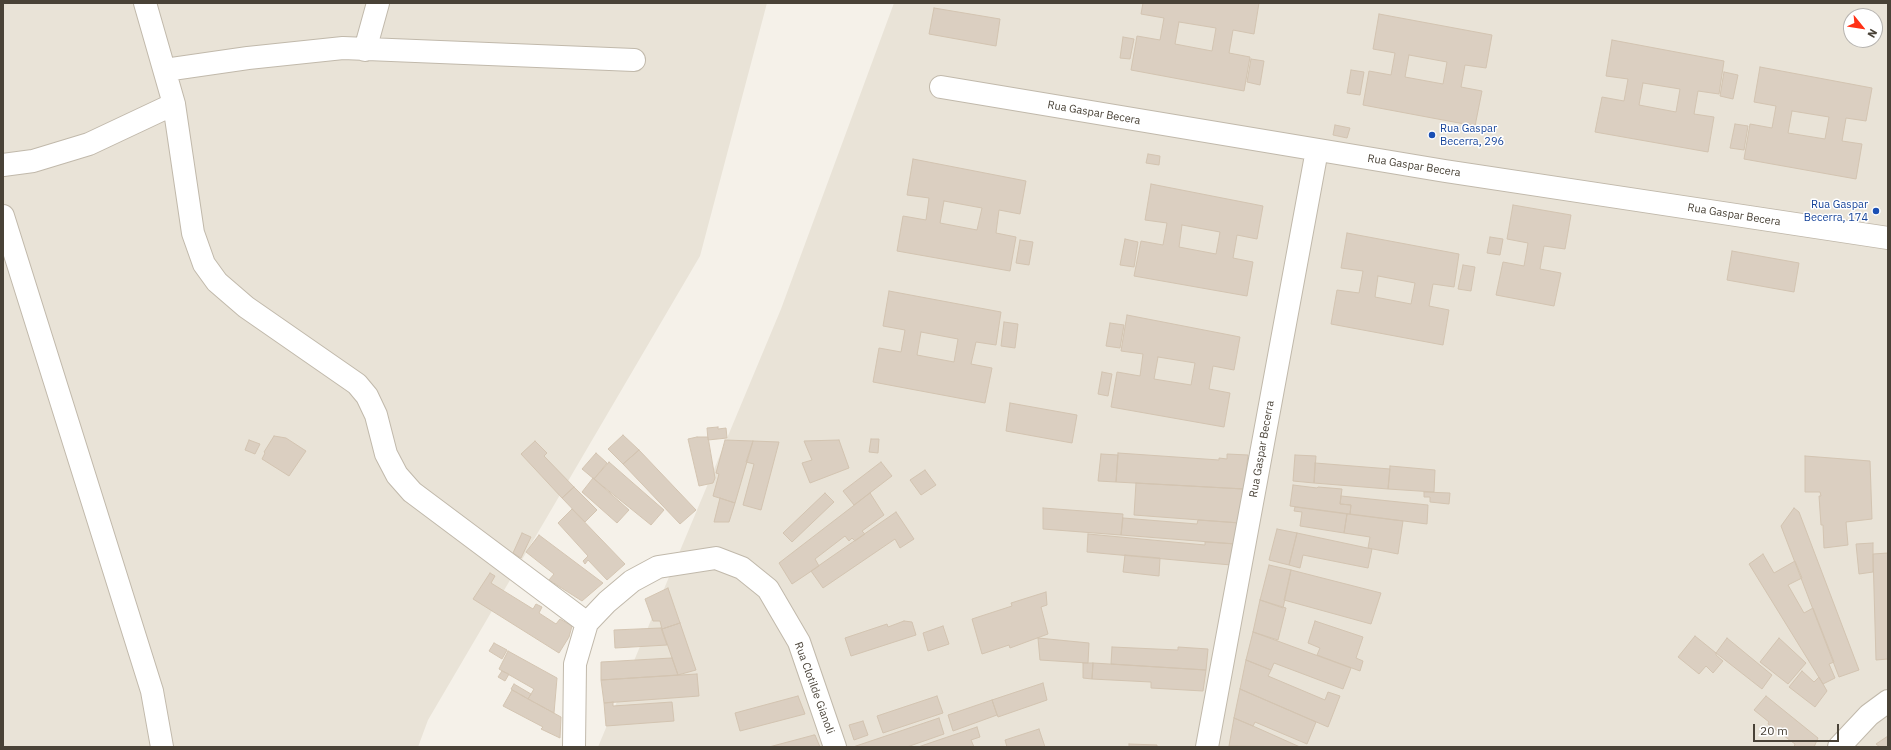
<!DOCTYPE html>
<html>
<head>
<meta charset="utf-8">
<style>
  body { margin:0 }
  #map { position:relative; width:1891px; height:750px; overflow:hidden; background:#f5f1e9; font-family:"IBM Plex Sans",sans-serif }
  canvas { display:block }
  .frame { position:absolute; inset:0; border:4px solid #494237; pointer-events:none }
  .north { position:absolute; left:1843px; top:8px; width:40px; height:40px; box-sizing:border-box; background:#fff; border:1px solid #b6b3af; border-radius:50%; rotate:120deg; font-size:11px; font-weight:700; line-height:16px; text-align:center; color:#494237 }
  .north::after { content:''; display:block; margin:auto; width:14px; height:18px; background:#ff3116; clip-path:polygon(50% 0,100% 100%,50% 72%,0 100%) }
  .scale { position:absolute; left:1753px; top:724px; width:86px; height:18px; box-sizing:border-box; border:2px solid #494237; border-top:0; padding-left:5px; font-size:12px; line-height:14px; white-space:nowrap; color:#494237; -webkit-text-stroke:3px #fff; paint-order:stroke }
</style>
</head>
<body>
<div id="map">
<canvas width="1891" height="750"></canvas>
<div class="frame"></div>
<div class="north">N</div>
<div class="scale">20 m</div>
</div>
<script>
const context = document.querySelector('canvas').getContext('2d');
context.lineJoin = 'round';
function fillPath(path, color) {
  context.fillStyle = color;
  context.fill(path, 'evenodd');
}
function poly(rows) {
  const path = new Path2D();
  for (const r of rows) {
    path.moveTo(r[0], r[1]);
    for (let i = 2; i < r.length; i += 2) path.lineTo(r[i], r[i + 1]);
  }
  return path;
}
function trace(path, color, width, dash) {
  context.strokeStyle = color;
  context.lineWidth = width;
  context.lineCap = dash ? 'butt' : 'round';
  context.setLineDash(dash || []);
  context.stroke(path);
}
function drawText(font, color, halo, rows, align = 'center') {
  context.font = font + ' "IBM Plex Sans",sans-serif';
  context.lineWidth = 3;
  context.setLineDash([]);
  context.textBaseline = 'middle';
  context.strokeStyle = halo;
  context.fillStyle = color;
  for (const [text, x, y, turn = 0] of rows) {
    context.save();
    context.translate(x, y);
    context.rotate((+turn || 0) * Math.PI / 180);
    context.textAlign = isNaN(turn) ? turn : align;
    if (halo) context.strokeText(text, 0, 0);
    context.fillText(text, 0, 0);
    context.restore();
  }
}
fillPath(poly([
  [3,3,767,3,700,256,428,720,418,747,3,747],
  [894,3,1888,3,1888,747,598,747,781,309],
  [1851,16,1875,16,1875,40,1851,40]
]), '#e9e3d7');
const building = poly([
  [1143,3,1259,3,1254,34,1233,30,1229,53,1250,57,1244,91,1131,70,1137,36,1160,40,1164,18,1141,14,1143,3],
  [1179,22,1216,28,1212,51,1175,44,1179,22],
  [934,8,1000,19,996,46,929,34,934,8],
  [1379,14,1492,35,1486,68,1465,65,1461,87,1482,91,1475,126,1363,105,1369,71,1391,75,1395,53,1373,49,1379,14],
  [1409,55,1447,62,1443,84,1405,77,1409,55],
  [1123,37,1134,39,1130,59,1120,58,1123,37],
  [1612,40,1724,61,1719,94,1698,91,1694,114,1714,117,1708,152,1595,132,1602,97,1624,101,1628,79,1606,76,1612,40],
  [1643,83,1680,89,1676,112,1639,105,1643,83],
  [1251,59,1264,61,1260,85,1247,82,1251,59],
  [1760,67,1872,88,1866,121,1846,118,1842,141,1862,144,1856,179,1744,159,1750,124,1772,128,1776,106,1754,102,1760,67],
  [1792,111,1829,117,1825,139,1788,133,1792,111],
  [1351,70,1364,72,1360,95,1347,93,1351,70],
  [1724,72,1738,75,1733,99,1720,96,1724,72],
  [1735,124,1748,126,1744,150,1730,148,1735,124],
  [1335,125,1350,128,1347,138,1333,135,1335,125],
  [1148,154,1160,156,1159,165,1146,163,1148,154],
  [913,159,1026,181,1020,214,999,210,996,233,1016,237,1010,271,897,251,903,216,926,220,929,198,907,195,913,159],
  [944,201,982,208,977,230,940,223,944,201],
  [1151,184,1263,206,1257,239,1237,235,1233,258,1253,262,1247,296,1134,276,1141,241,1163,245,1167,223,1145,220,1151,184],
  [1182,225,1220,232,1216,254,1179,247,1182,225],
  [1513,205,1571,215,1565,249,1544,246,1540,269,1561,273,1554,306,1496,295,1503,262,1524,266,1528,243,1507,239,1513,205],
  [1347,233,1459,254,1454,287,1433,284,1429,306,1449,310,1443,345,1331,324,1337,290,1359,293,1363,271,1341,268,1347,233],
  [1378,276,1415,283,1411,304,1375,297,1378,276],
  [1490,237,1503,239,1500,255,1487,253,1490,237],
  [1125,239,1138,242,1134,267,1120,265,1125,239],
  [1020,240,1033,242,1029,265,1016,263,1020,240],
  [1732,251,1799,263,1794,292,1727,280,1732,251],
  [1463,265,1475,267,1471,291,1458,289,1463,265],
  [889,291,1001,312,996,345,976,342,971,364,992,368,985,403,873,382,879,348,901,352,905,330,883,326,889,291],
  [921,332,958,339,954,362,917,355,921,332],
  [1127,315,1240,337,1234,370,1213,366,1209,389,1230,393,1224,427,1111,407,1117,372,1140,376,1143,354,1121,351,1127,315],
  [1158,357,1195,363,1191,385,1154,379,1158,357],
  [1004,322,1018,324,1015,348,1001,346,1004,322],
  [1110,323,1124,325,1120,348,1106,346,1110,323],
  [1102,372,1112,374,1108,396,1098,394,1102,372],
  [1010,403,1077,415,1072,443,1006,431,1010,403],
  [718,427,718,429,726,428,727,438,708,440,707,428,718,427],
  [623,435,639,450,623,464,608,449,623,435],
  [274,436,286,438,306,451,289,476,262,459,265,453,264,452,274,436],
  [697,437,708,437,715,478,713,483,699,486,688,439,697,437],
  [871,439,879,439,878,453,869,452,871,439],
  [249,440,260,444,255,454,245,450,249,440],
  [725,440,753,441,735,503,713,496,719,474,716,473,725,440],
  [839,440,849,468,810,483,802,463,812,460,804,441,839,440],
  [535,441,547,453,544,456,574,487,562,498,521,454,535,441],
  [753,441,779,442,761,510,743,505,754,464,746,462,753,441],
  [639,450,696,510,680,524,623,464,639,450],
  [596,453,607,463,594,479,582,469,596,453],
  [1118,453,1219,460,1219,458,1227,459,1227,454,1248,455,1244,489,1116,482,1118,453],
  [1101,454,1118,455,1116,482,1098,481,1101,454],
  [1295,455,1316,456,1314,483,1293,481,1295,455],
  [1805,456,1870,461,1872,519,1846,522,1848,545,1824,548,1823,525,1821,525,1819,496,1821,496,1820,492,1805,492,1805,456],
  [609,462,664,510,651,525,594,479,609,462],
  [881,462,892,476,854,505,843,491,881,462],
  [1315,463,1390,469,1388,489,1314,483,1315,463],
  [1390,466,1435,470,1434,492,1388,489,1390,466],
  [925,470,936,485,921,495,910,480,925,470],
  [593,478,629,510,617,523,582,492,593,478],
  [1136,483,1244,489,1240,523,1134,515,1136,483],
  [1293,485,1317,488,1318,487,1342,489,1340,504,1351,505,1350,514,1290,506,1293,485],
  [574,487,597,510,585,522,562,498,574,487],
  [1424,492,1450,493,1449,504,1430,502,1430,497,1424,497,1424,492],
  [825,493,834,502,792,542,783,533,825,493],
  [870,493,884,515,862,531,865,534,855,541,852,538,849,541,845,536,815,559,819,566,792,584,779,563,870,493],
  [1341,496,1428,505,1427,524,1350,514,1351,505,1340,504,1341,496],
  [720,498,735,503,729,522,714,522,720,498],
  [1295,507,1347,514,1344,533,1300,526,1302,512,1294,511,1295,507],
  [1043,508,1123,514,1121,535,1043,529,1043,508],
  [1794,508,1799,512,1859,670,1839,677,1781,526,1794,508],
  [572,509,625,564,607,580,588,560,585,564,583,561,588,556,558,523,572,509],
  [896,512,914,539,900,548,895,539,823,588,811,571,896,512],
  [1347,514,1403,521,1398,554,1368,548,1370,537,1344,533,1347,514],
  [1123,518,1197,524,1198,520,1240,523,1236,544,1121,535,1123,518],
  [1277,529,1297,533,1289,565,1269,560,1277,529],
  [522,533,531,537,521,558,513,553,522,533],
  [1297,533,1372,549,1368,568,1303,555,1300,568,1289,565,1297,533],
  [1088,534,1205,545,1205,542,1236,544,1231,565,1087,552,1088,534],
  [539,535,603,583,582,601,549,580,554,574,526,552,539,535],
  [1873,543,1873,572,1859,574,1856,544,1873,543],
  [1888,553,1888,659,1876,660,1873,554,1888,553],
  [1763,554,1774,573,1795,561,1802,578,1788,585,1804,613,1813,608,1834,662,1829,664,1835,678,1823,684,1749,564,1763,554],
  [1125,555,1160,558,1159,576,1123,572,1125,555],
  [1269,565,1291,570,1283,608,1260,600,1269,565],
  [1291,570,1381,593,1371,624,1284,600,1291,570],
  [490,573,495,576,491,583,533,609,536,604,542,607,539,613,556,624,560,619,572,626,569,637,559,653,473,599,490,573],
  [668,588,680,623,662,629,660,621,653,621,645,599,668,588],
  [1046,592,1047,605,1041,607,1048,634,1010,648,1009,645,982,654,972,619,1012,606,1011,603,1046,592],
  [1260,600,1286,608,1278,640,1253,632,1260,600],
  [904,621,912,622,916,635,851,656,845,638,887,624,888,627,904,621],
  [1315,621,1363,637,1356,658,1363,661,1360,671,1317,655,1320,648,1308,643,1315,621],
  [680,623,696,670,678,675,662,629,680,623],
  [943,626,949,644,928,651,923,633,943,626],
  [661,628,667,645,615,648,614,630,661,628],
  [1253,632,1351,668,1343,689,1274,663,1271,670,1246,660,1253,632],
  [1695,636,1716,653,1716,655,1723,661,1713,673,1706,666,1699,674,1678,657,1695,636],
  [1038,638,1089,643,1088,663,1040,660,1038,638],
  [1727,638,1772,675,1762,689,1716,653,1727,638],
  [1779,638,1806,663,1788,684,1760,662,1779,638],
  [494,643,507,650,502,659,489,651,494,643],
  [1112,647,1178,650,1178,647,1208,649,1206,670,1111,664,1112,647],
  [508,651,557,678,554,713,528,699,534,689,499,669,508,651],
  [672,658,678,675,601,680,601,662,672,658],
  [1246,660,1271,670,1268,676,1325,700,1328,692,1340,696,1328,727,1240,689,1246,660],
  [1083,663,1093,663,1092,679,1083,678,1083,663],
  [1093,663,1206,670,1203,691,1151,688,1151,682,1092,679,1093,663],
  [502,671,509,674,505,681,498,677,502,671],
  [1802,671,1814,682,1819,677,1827,691,1815,707,1789,687,1802,671],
  [697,674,699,696,604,703,601,680,697,674],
  [1043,683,1047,700,998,717,992,700,1043,683],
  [514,684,531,694,528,699,511,689,514,684],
  [1240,689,1316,722,1307,744,1255,722,1253,726,1234,718,1240,689],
  [512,690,561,717,560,738,541,729,543,727,503,706,512,690],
  [798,696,805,714,740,731,735,713,798,696],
  [937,696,943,713,883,733,877,716,937,696],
  [1766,696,1818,738,1814,747,1794,747,1795,744,1768,724,1769,722,1754,710,1766,696],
  [992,700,997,715,953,731,948,715,992,700],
  [613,702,613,706,672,702,674,721,606,726,604,703,613,702],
  [939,718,944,734,907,747,853,747,939,718],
  [1234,718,1253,726,1300,747,1229,746,1234,718],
  [863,721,868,735,854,740,849,725,863,721],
  [977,727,980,737,971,740,974,747,918,747,977,727],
  [1039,729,1045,747,1007,747,1005,740,1039,729],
  [814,735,815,735,820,747,769,747,814,735],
  [1888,736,1888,747,1880,747,1876,744,1888,736],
  [1129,744,1157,745,1157,747,1129,747,1129,744]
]);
fillPath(building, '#dbcfc1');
trace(building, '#d3c4b1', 1);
const minor = poly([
  [145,3,174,104,193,233,204,264,217,282,246,307,357,384,367,396,376,415,386,454,397,475,412,492,587,623],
  [365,50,378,3],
  [165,70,248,58,343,48,634,60],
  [941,87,1445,171,1888,238],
  [3,165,33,161,89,144,174,104],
  [3,216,152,691,162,747],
  [574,747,575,664,587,623,607,602,632,581,658,567,716,558,742,568,768,589,799,642,835,747],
  [1207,747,1317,150],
  [1839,747,1869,715,1888,701]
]);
trace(minor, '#c1b9ab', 24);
trace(minor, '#fff', 22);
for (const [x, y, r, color] of [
  [1432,135,4,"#1a4fb4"],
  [1876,211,4,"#1a4fb4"]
]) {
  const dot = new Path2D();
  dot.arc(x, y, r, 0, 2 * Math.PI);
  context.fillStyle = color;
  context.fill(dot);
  trace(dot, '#fff', 1.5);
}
drawText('11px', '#494237', '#fff', [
  ["Rua Gaspar Becera",1094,113,10],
  ["Rua Gaspar Becera",1414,166,9],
  ["Rua Gaspar Becera",1734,215,9],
  ["Rua Gaspar Becerra",1262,449,-80],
  ["Rua Clotilde Gianoli",814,688,70]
]);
drawText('11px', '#164399', '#fff', [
  ["Rua Gaspar",1440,129],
  ["Becerra, 296",1440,142],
  ["Rua Gaspar",1868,205,"right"],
  ["Becerra, 174",1868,218,"right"]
], 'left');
</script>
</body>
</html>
